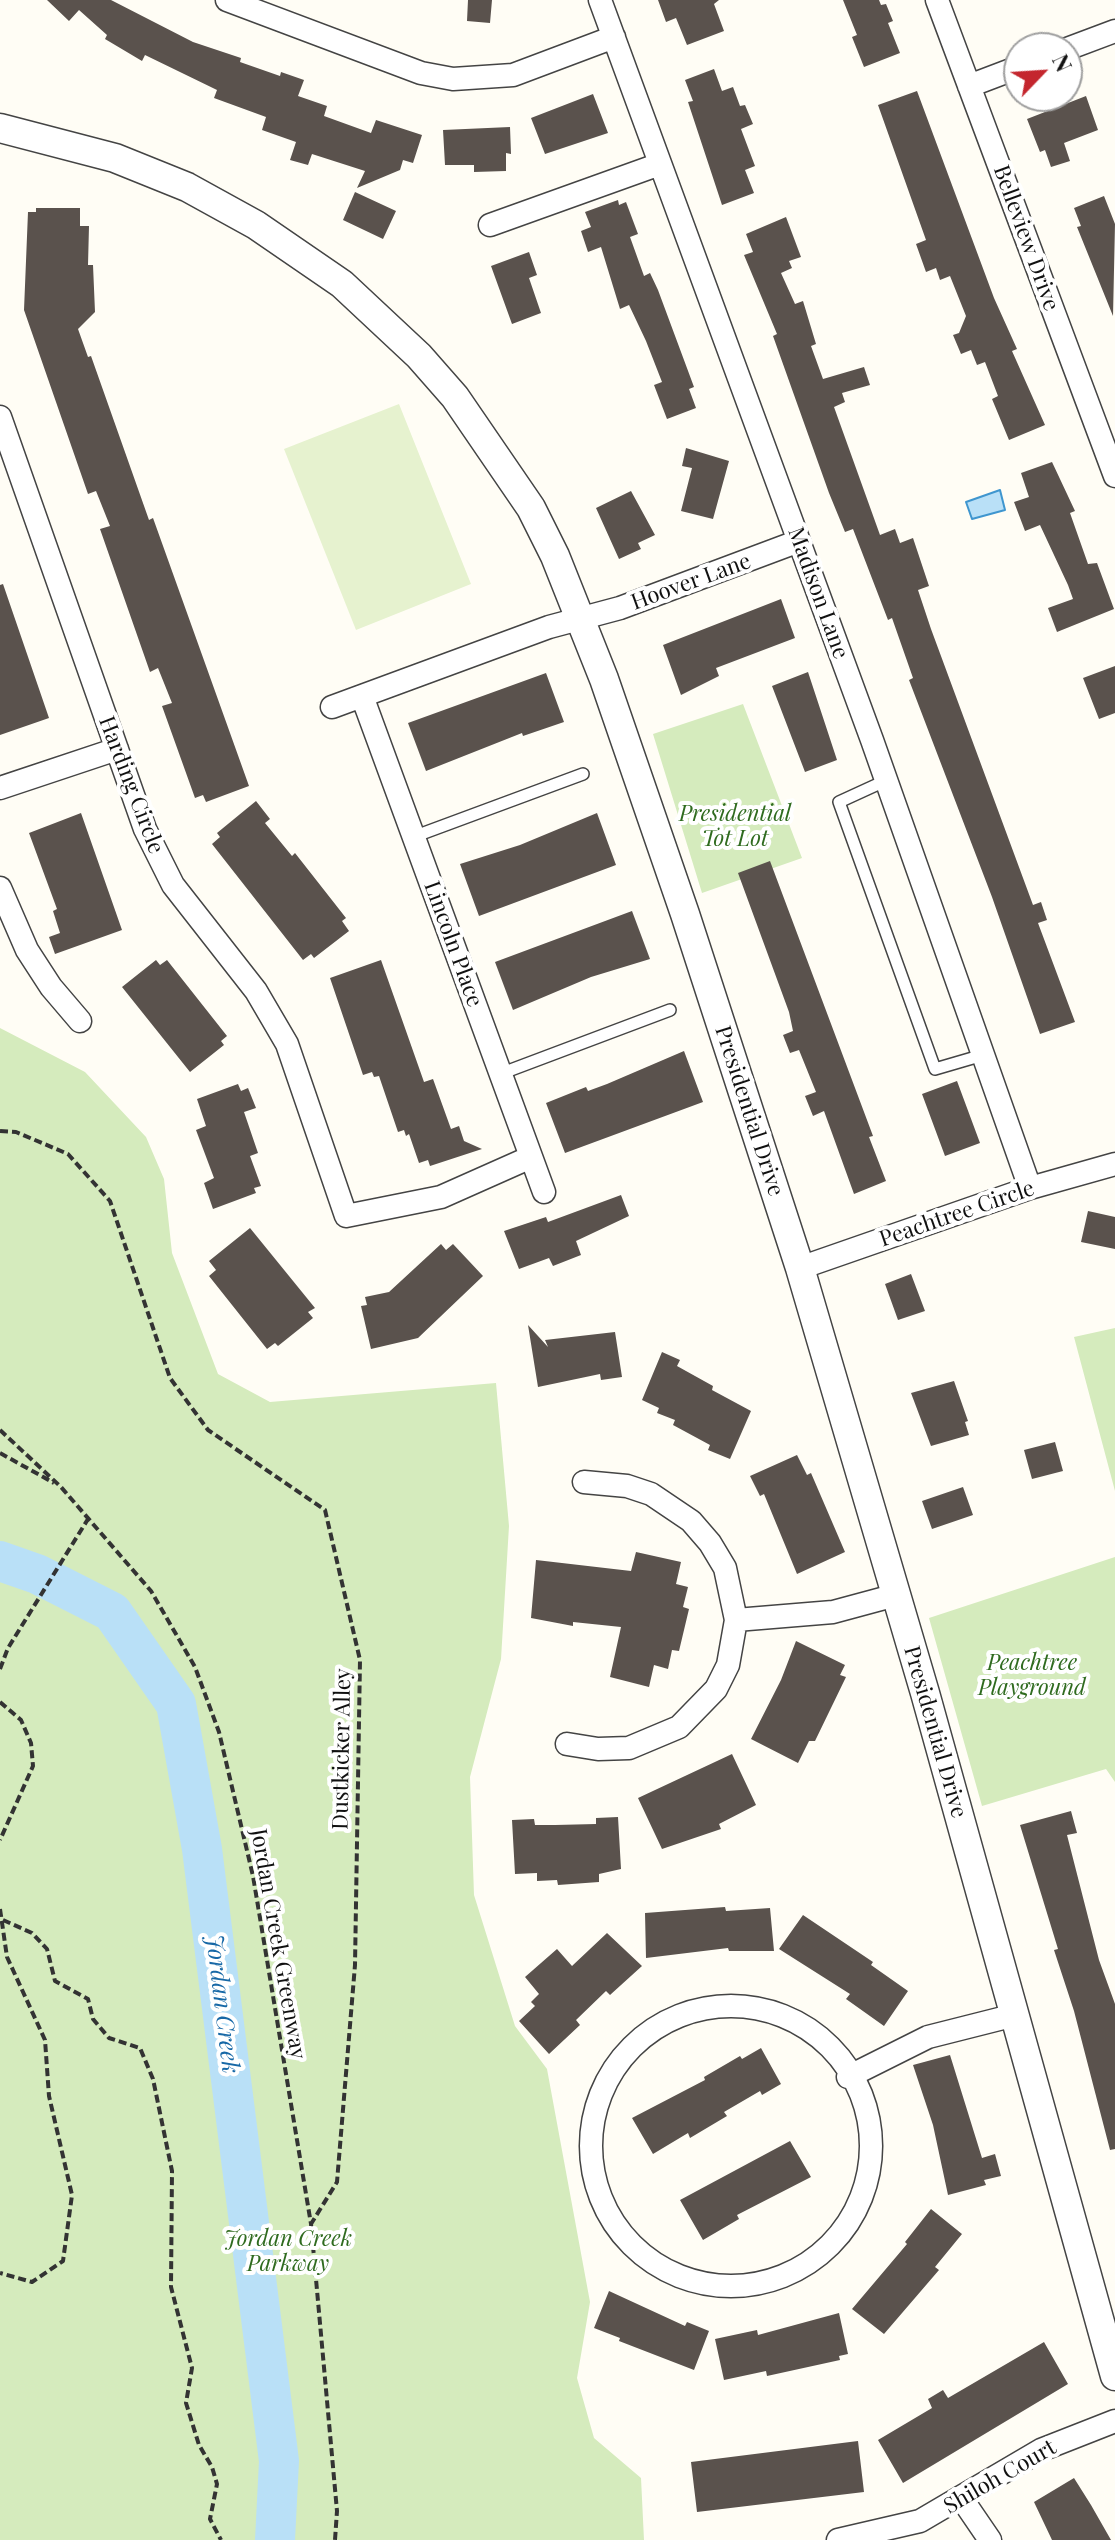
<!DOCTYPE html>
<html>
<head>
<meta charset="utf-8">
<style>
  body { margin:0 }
  #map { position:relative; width:1115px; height:2540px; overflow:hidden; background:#fffdf5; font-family:"Playfair Display",serif }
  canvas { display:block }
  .north { position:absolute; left:1003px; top:32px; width:80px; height:80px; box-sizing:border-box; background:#fff; border:2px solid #a0a0a0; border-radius:50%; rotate:65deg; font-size:22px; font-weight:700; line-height:32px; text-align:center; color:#111 }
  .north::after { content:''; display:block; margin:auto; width:28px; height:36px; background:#c4262e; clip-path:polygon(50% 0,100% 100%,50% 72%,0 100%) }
</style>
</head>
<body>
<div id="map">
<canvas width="1115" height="2540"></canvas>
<div class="north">N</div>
</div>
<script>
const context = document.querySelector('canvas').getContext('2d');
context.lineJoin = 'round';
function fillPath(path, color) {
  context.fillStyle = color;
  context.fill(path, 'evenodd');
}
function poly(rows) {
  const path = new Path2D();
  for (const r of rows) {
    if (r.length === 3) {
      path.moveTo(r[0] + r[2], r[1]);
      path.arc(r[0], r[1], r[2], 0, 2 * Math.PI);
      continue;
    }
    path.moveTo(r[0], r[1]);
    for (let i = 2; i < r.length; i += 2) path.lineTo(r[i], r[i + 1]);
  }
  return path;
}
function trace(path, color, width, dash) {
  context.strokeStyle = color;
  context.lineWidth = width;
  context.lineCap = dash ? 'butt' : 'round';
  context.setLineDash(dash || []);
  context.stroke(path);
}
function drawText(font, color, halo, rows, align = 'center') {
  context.font = font + ' "Playfair Display",serif';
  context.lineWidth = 8;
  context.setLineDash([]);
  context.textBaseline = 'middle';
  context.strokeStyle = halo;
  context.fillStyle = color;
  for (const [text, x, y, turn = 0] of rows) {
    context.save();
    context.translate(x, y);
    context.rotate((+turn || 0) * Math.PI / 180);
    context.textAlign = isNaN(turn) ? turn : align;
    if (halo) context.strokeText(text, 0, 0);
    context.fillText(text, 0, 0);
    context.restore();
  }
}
fillPath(poly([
  [743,704,802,858,702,893,653,734],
  [0,1028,85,1072,146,1137,164,1179,172,1253,218,1374,270,1402,496,1383,509,1526,501,1659,470,1777,474,1895,515,2026,547,2069,590,2302,577,2378,594,2438,641,2478,644,2540,0,2540],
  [1115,1328,1115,1491,1074,1337],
  [1115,1557,1115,1782,1106,1769,982,1806,929,1618]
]), '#d5ebbd');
fillPath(poly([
  [399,404,471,584,356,630,284,449]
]), '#e6f2cf');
const water = poly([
  [1000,490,1005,510,972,519,966,502,1000,490]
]);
fillPath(water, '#b9e0f7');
trace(water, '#3f96cf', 2);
trace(poly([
  [0,1561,37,1574,112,1612,176,1704,202,1849,279,2461,275,2540]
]), '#b9e0f7', 40);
fillPath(poly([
  [47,0,111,0,193,42,241,58,240,62,280,76,281,72,304,80,298,96,327,106,324,116,371,133,376,120,422,135,413,163,403,160,400,170,357,188,365,171,312,154,308,165,290,160,296,142,262,130,266,117,214,98,217,90,145,55,142,61,105,39,107,35,79,10,69,21],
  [468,0,492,0,490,23,467,21],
  [658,0,719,0,714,4,724,31,687,45,676,18,666,22],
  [843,0,879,0,881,5,886,4,893,21,888,23,900,53,864,67,852,37,857,35],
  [714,69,722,91,733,87,740,106,745,105,753,124,741,129,755,166,745,170,754,193,722,205,688,102,693,101,685,80],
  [917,91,994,298,1017,349,1012,351,1045,425,1009,440,992,399,998,396,985,362,977,365,971,350,961,354,953,335,959,333,966,316,950,276,940,280,936,268,926,272,916,244,926,240,878,105],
  [593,94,608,133,545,154,531,118],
  [1086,96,1098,130,1064,143,1070,161,1051,167,1045,150,1040,152,1027,119],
  [510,127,511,154,506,153,506,171,474,172,474,165,445,165,443,130],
  [355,192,396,211,383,239,343,220],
  [1104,196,1115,224,1113,316,1077,227,1081,226,1074,208],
  [618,200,619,205,626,202,638,234,630,237,644,276,650,273,658,290,694,387,689,389,696,408,667,419,654,385,662,382,646,341,629,305,620,309,601,247,588,252,581,231,591,227,585,212],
  [36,208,80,208,80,226,89,226,88,265,93,265,95,312,78,329,88,357,91,356,149,520,153,518,249,786,206,802,203,795,195,798,162,706,172,703,158,668,150,672,100,529,110,526,96,491,88,494,24,310,28,212,36,212],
  [786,217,801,257,789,261,792,268,781,273,795,304,803,301,816,344,811,346,823,379,864,367,870,385,842,393,845,402,834,407,880,535,895,529,900,543,913,538,929,586,918,590,931,629,1033,905,1041,902,1047,920,1038,923,1075,1022,1040,1034,992,897,909,680,913,678,892,618,888,620,853,529,845,532,829,493,773,336,777,334,744,255,753,252,746,234],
  [529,252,537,275,529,278,541,313,512,324,491,266],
  [686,448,729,461,713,519,681,511,692,468,682,466],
  [1052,462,1075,511,1070,513,1088,564,1097,563,1114,609,1057,632,1048,608,1073,599,1068,585,1040,525,1025,531,1014,502,1029,497,1021,473],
  [631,491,655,535,638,543,641,549,619,559,596,508],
  [3,584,49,718,0,735,0,585],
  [781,599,795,638,716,668,719,676,681,695,663,645],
  [1115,666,1115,713,1099,719,1083,678],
  [808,672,837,760,805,772,772,686],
  [546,673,564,722,523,736,522,733,426,771,408,723],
  [256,801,270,819,265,823,292,856,295,853,346,918,342,921,349,931,314,958,311,954,303,960,212,844,220,837,217,833],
  [81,813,122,930,55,954,49,937,60,933,53,911,57,909,29,833],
  [597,813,616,865,479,916,460,864,520,845],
  [770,861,873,1136,869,1137,886,1181,854,1194,824,1111,813,1116,805,1096,816,1092,799,1050,790,1053,783,1035,793,1031,789,1012,738,873],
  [632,911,650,959,591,977,513,1010,495,962],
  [156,960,160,965,167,960,227,1036,221,1041,224,1045,190,1072,122,987],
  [381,960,424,1082,433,1079,451,1129,459,1126,464,1141,482,1149,430,1166,428,1160,419,1163,409,1134,406,1136,404,1130,398,1132,379,1076,374,1077,372,1072,363,1075,330,978],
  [684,1051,703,1102,565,1153,546,1103,586,1087,588,1091,607,1084],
  [957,1081,980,1143,945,1156,922,1094],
  [238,1084,241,1091,248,1088,256,1108,244,1112,258,1153,250,1156,261,1186,254,1188,256,1193,213,1209,204,1183,214,1178,196,1130,206,1126,197,1099],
  [621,1195,629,1216,576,1241,581,1255,553,1266,549,1258,519,1269,504,1231,546,1217,548,1222],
  [1088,1211,1115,1217,1115,1249,1081,1242],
  [250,1228,315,1308,308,1312,313,1318,278,1346,275,1343,267,1349,209,1276,216,1270,209,1261],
  [441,1244,446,1250,453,1244,483,1276,418,1338,371,1349,361,1306,367,1305,365,1297,389,1292],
  [911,1274,925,1311,898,1320,885,1284],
  [528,1325,548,1347,545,1340,615,1332,622,1377,601,1380,600,1374,538,1387],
  [662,1352,680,1360,677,1366,713,1386,712,1390,751,1411,730,1459,708,1450,710,1445,673,1425,675,1420,657,1413,659,1408,642,1400],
  [954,1381,968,1421,965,1422,969,1435,931,1446,911,1393],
  [1055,1442,1063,1471,1032,1479,1024,1450],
  [797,1455,807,1475,811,1473,845,1552,797,1574,764,1494,760,1496,750,1476],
  [963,1487,973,1515,932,1529,922,1501],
  [636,1552,681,1562,676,1584,688,1587,683,1607,689,1609,679,1651,672,1650,668,1669,654,1665,649,1687,610,1677,621,1627,573,1622,573,1626,531,1618,536,1560,631,1571],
  [796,1641,845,1665,840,1675,846,1677,815,1741,809,1741,798,1763,751,1739,781,1680],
  [732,1754,756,1805,719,1824,721,1829,662,1849,638,1798],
  [1071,1811,1077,1833,1067,1835,1099,1960,1115,2004,1115,2149,1110,2150,1074,2011,1054,1950,1058,1949,1020,1825],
  [618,1817,621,1869,599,1874,599,1882,558,1885,557,1880,537,1881,537,1873,515,1874,512,1820,534,1819,535,1825,555,1825,596,1824,596,1818],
  [725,1907,726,1911,770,1908,774,1951,729,1951,728,1948,646,1958,645,1913],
  [803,1915,873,1962,871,1965,908,1991,884,2026,846,1999,850,1994,779,1949],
  [607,1933,642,1966,610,1995,606,1991,576,2020,580,2025,549,2054,519,2021,535,2006,531,2002,539,1994,525,1977,557,1949,572,1966],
  [761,2048,781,2084,762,2095,760,2091,724,2112,727,2116,690,2138,688,2133,653,2154,632,2118,705,2080,704,2077,740,2056,742,2059],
  [950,2055,982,2158,995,2154,1001,2176,984,2180,986,2185,948,2195,933,2125,913,2065],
  [790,2141,811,2177,737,2215,739,2219,703,2240,680,2200],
  [931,2209,962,2234,935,2267,939,2270,884,2334,852,2309,907,2244,905,2242],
  [609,2291,685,2326,687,2322,709,2331,694,2370,619,2341,620,2338,594,2328],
  [839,2313,848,2354,839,2356,840,2360,767,2376,766,2371,724,2380,715,2339,757,2330,758,2335],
  [1044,2342,1068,2384,903,2483,878,2440,932,2408,928,2399,943,2390,948,2398],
  [858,2441,864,2492,697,2512,691,2462],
  [1074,2478,1091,2505,1111,2540,1052,2540,1034,2502]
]), '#5a524d');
const service = poly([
  [887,780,839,802,935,1069,983,1055],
  [413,837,583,774],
  [500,1074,670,1010]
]);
const minor = poly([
  [227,0,421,73,453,79,513,75,614,37],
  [600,0,872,740,1030,1188],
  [937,0,1115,476],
  [1067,49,1115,31],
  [969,86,1019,67],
  [490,225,660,164],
  [0,417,145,829,173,885,256,991,287,1044,346,1216,441,1197,531,1157],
  [362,696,544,1192],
  [332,707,549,627,620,608,799,541],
  [0,788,117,749],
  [0,888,27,950,51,987,80,1021],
  [800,1268,1030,1188,1115,1164],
  [736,1620,833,1612,896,1595],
  [567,1744,598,1749,629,1748,679,1727,716,1689,728,1665,736,1620,725,1568,710,1543,691,1521,651,1494,627,1486,584,1482],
  [731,2146,140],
  [848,2077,928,2037,1015,2015],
  [962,2499,990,2540],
  [838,2540,920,2521,1041,2450,1115,2421]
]);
const tertiary = poly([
  [0,128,115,158,187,187,256,225,342,284,419,356,455,397,531,508,555,556,604,679,685,914,800,1268,925,1693,1115,2376]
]);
trace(service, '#444', 14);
trace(minor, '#444', 25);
trace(tertiary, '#444', 31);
trace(poly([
  [0,1131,16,1132,68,1154,110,1201,170,1378,208,1430,325,1510,360,1660,355,1965,337,2182,311,2224],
  [0,1430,61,1487,151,1591,195,1667,219,1732,253,1876,311,2224,337,2511,335,2540],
  [0,1453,54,1483],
  [0,1669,8,1648,88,1519],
  [0,1702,21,1720,31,1743,33,1766,0,1840],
  [0,1909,7,1957,45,2040,49,2096,72,2195,63,2261,32,2282,0,2273],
  [3,1920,32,1933,47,1949,55,1981,88,1999,93,2019,109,2038,140,2048,153,2079,172,2171,171,2287,192,2368,186,2403,199,2445,212,2467,217,2484,210,2519,221,2540]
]), '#333', 4, [8, 4]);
trace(service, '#fff', 11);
trace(minor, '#fff', 22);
trace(tertiary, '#fff', 28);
drawText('22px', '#111', '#fff', [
  ["Belleview Drive",1026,238,70],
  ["Hoover Lane",691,582,-20],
  ["Madison Lane",818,593,70],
  ["Harding Circle",131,785,69],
  ["Lincoln Place",453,944,70],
  ["Presidential Drive",749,1111,72],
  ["Peachtree Circle",957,1214,-19],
  ["Presidential Drive",935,1732,74],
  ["Dustkicker Alley",342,1749,-89],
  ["Jordan Creek Greenway",278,1944,80],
  ["Shiloh Court",1000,2477,-30]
]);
drawText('italic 22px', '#2f6b1f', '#fff', [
  ["Presidential",735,814],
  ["Tot Lot",735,839],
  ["Peachtree",1032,1663],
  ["Playground",1032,1688],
  ["Jordan Creek",288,2239],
  ["Parkway",288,2264]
]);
drawText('italic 24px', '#1768a6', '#fff', [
  ["Jordan Creek",222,2004,83]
]);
</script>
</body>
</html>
